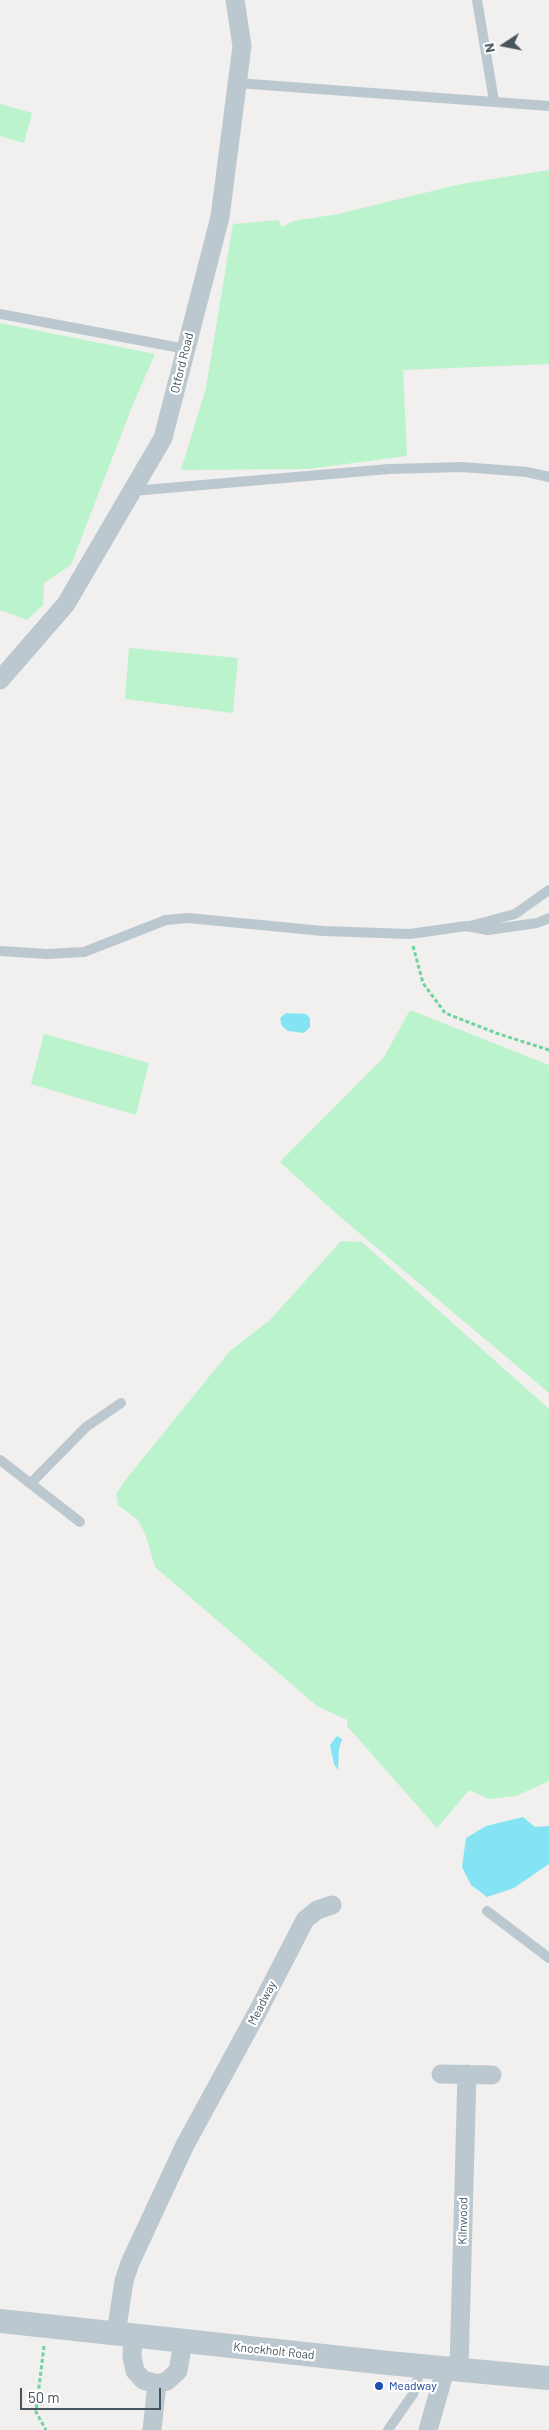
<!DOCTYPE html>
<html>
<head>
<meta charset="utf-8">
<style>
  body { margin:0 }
  #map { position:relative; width:549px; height:2430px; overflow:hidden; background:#f2efef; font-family:Barlow,sans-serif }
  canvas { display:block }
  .north { position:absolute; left:479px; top:20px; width:50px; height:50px; -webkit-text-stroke:4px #fff; paint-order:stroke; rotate:259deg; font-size:14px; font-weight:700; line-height:20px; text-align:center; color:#46555f }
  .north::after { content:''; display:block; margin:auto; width:18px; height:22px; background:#46555f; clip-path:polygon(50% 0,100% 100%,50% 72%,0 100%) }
  .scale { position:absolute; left:20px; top:2388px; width:141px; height:22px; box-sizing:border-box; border:2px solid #46555f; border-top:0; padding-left:6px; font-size:15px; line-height:18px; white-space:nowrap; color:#46555f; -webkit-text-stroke:4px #fff; paint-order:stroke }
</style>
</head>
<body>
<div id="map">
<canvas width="549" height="2430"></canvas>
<div class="north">N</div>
<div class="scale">50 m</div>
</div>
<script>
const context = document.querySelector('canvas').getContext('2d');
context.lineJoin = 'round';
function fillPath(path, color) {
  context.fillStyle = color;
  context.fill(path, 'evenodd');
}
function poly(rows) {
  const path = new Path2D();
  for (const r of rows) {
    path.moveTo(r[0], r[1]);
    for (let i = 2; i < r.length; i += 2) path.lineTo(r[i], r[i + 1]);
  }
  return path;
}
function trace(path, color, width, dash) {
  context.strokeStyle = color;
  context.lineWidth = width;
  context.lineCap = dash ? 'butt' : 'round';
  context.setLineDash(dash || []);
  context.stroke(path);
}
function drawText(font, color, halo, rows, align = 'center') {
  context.font = font + ' Barlow,sans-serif';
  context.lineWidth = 4.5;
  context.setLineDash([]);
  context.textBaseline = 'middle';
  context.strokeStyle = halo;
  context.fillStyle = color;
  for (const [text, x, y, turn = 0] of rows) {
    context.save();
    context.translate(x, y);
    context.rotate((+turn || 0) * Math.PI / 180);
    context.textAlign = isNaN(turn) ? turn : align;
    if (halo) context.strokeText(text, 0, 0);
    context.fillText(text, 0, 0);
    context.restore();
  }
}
fillPath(poly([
  [0,104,32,113,24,143,0,136],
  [549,170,549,364,403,370,407,456,308,469,181,470,206,388,233,224,279,220,281,227,294,221,338,214,461,184],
  [0,323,155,354,133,404,71,565,44,583,43,605,27,620,0,610],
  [129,648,238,658,233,713,125,699],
  [410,1010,549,1065,549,1393,339,1216,280,1162,384,1057],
  [44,1034,149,1063,136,1115,31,1084],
  [341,1241,362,1242,549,1409,549,1781,516,1796,489,1799,469,1790,437,1828,347,1726,347,1720,317,1706,155,1567,146,1536,138,1520,118,1505,116,1494,127,1478,230,1351,270,1320]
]), '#baf3cc');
fillPath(poly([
  [286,1013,306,1014,310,1018,310,1027,304,1033,288,1031,282,1026,280,1018],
  [337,1736,342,1739,339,1749,338,1770,334,1764,330,1745],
  [523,1817,535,1827,549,1826,549,1864,514,1888,487,1897,471,1885,462,1867,466,1838,486,1826]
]), '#84e4f4');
trace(poly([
  [413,946,423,983,445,1013,496,1033,549,1050],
  [44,2346,36,2412,46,2430]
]), '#6fd49b', 3, [4, 2.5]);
trace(poly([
  [477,0,494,101],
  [237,83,549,106],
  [0,314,186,349],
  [132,491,389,469,462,467,527,472,549,477],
  [470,926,515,914,549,890],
  [0,951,47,954,84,952,166,920,188,918,323,931,410,934,466,926,488,930,537,923,549,918],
  [0,1460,80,1522],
  [31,1483,86,1427,121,1403],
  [487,1911,549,1958],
  [388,2430,413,2394,422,2366]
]), '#bcc8d0', 10);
trace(poly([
  [0,680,66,604,163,438,220,217,242,46,235,0],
  [441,2074,492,2075],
  [116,2334,124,2281,130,2263,185,2145,258,2011,305,1920,317,1910,332,1905],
  [133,2336,132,2357,135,2371,143,2380,157,2384,167,2381,178,2371,183,2342],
  [459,2368,467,2074],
  [152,2430,157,2384],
  [428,2430,446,2367]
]), '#bcc8d0', 19);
trace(poly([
  [0,2321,388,2363,549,2378]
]), '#bcc8d0', 24);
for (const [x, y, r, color] of [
  [379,2386,5,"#1a4fb4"]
]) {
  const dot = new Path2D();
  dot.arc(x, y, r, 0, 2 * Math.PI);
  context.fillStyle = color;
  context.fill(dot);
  trace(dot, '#fff', 2);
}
drawText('12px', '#46555f', '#fff', [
  ["Otford Road",182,363,-76],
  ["Meadway",262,2003,-63],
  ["Kilnwood",463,2221,-89],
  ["Knockholt Road",274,2351,6]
]);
drawText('12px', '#164399', '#fff', [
  ["Meadway",389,2386]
], 'left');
</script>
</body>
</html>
